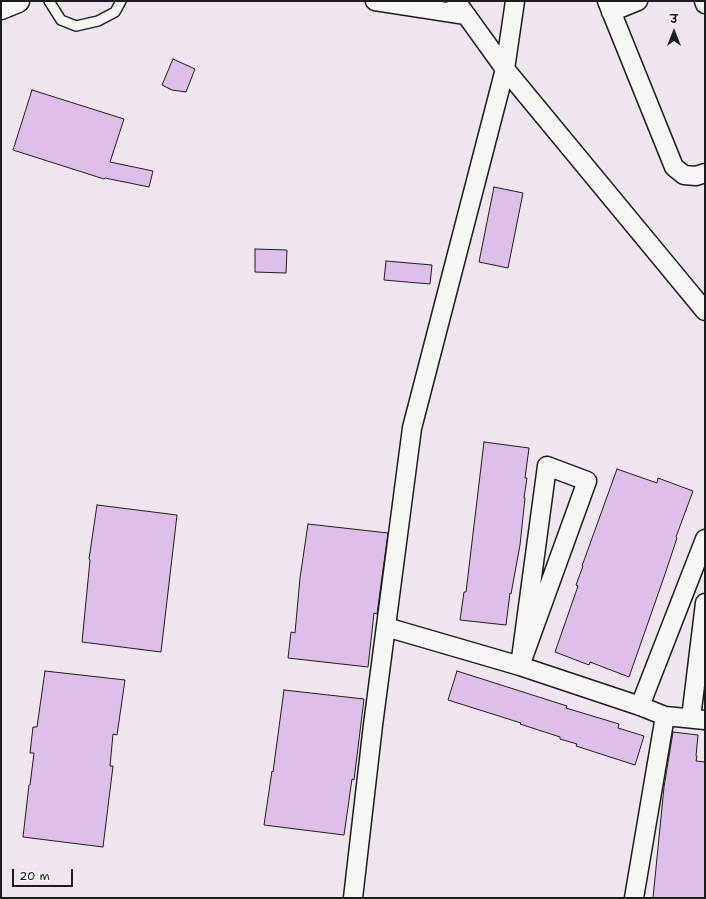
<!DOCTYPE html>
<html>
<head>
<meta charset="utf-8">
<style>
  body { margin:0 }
  #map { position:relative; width:706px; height:899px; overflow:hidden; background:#efe5ef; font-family:"Shantell Sans","Playpen Sans Deva",sans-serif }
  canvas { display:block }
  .frame { position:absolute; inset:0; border:2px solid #1c1c1c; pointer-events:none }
  .north { position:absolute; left:654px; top:12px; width:40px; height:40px; -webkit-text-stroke:3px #f6f6f2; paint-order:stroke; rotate:0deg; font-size:11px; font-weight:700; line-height:16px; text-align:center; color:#1c1c1c }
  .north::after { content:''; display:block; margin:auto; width:14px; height:18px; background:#1c1c1c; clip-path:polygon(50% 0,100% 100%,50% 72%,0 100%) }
  .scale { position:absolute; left:12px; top:869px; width:61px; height:18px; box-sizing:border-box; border:2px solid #1c1c1c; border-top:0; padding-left:5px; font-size:12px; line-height:14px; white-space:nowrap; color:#1c1c1c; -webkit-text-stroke:3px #f6f6f2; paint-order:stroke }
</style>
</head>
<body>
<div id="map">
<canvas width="706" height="899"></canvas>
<div class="frame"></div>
<div class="north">उ</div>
<div class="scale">20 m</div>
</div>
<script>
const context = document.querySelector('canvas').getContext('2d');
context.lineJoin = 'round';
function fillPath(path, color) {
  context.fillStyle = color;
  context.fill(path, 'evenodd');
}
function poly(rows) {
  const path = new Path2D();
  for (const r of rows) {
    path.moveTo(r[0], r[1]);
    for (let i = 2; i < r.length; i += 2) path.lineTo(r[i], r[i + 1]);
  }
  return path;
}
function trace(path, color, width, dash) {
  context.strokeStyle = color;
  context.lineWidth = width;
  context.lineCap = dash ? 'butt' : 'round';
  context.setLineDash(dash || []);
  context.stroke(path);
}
const building = poly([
  [173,59,195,69,186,92,172,90,162,85,173,59],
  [32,90,124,119,110,162,153,171,149,187,105,178,104,179,13,150,32,90],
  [494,187,523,193,508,268,479,262,494,187],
  [255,249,287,250,286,273,255,272,255,249],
  [386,261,432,265,430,284,384,280,386,261],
  [484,442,529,448,525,478,527,478,524,498,525,498,520,545,511,594,510,593,506,625,460,620,464,592,466,592,484,442],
  [617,469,657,483,658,478,693,491,676,537,677,538,664,577,629,677,590,662,589,665,555,652,578,586,576,585,583,566,582,566,617,469],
  [97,505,177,515,161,652,82,642,90,560,89,559,97,505],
  [308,524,388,533,377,614,374,613,368,667,288,658,291,632,295,633,300,578,308,524],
  [45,671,125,680,117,735,113,734,110,766,113,766,103,847,23,837,29,785,30,785,34,753,30,753,33,727,37,727,45,671],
  [457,671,567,706,566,708,619,724,618,728,644,736,635,765,576,746,577,744,560,739,560,737,520,724,521,723,448,700,457,671],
  [284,690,364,699,354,780,352,779,344,835,264,825,272,771,273,772,284,690],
  [673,732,698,735,696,756,697,756,696,761,705,762,705,898,653,898,664,787,673,732]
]);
fillPath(building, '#dfbee9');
trace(building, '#1c1c1c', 1);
const service = poly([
  [49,1,61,20,76,26,98,21,115,12,121,1]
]);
const minor = poly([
  [375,1,466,15],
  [456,1,505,69,705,311],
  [607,1,674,167,684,175,696,176,705,173],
  [704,1,705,4],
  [611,12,638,1],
  [547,466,587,481,520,666,547,466],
  [386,627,520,666,640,706,665,716,705,720],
  [640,706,705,539],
  [691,718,705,603],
  [353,898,373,725,412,428,505,69,515,1],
  [634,898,665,716]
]);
const tertiary = poly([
  [1,8,18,1]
]);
trace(service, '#1c1c1c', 12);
trace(minor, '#1c1c1c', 21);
trace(tertiary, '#1c1c1c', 25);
trace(service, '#f6f6f2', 9);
trace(minor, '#f6f6f2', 18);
trace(tertiary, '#f6f6f2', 22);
</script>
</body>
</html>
